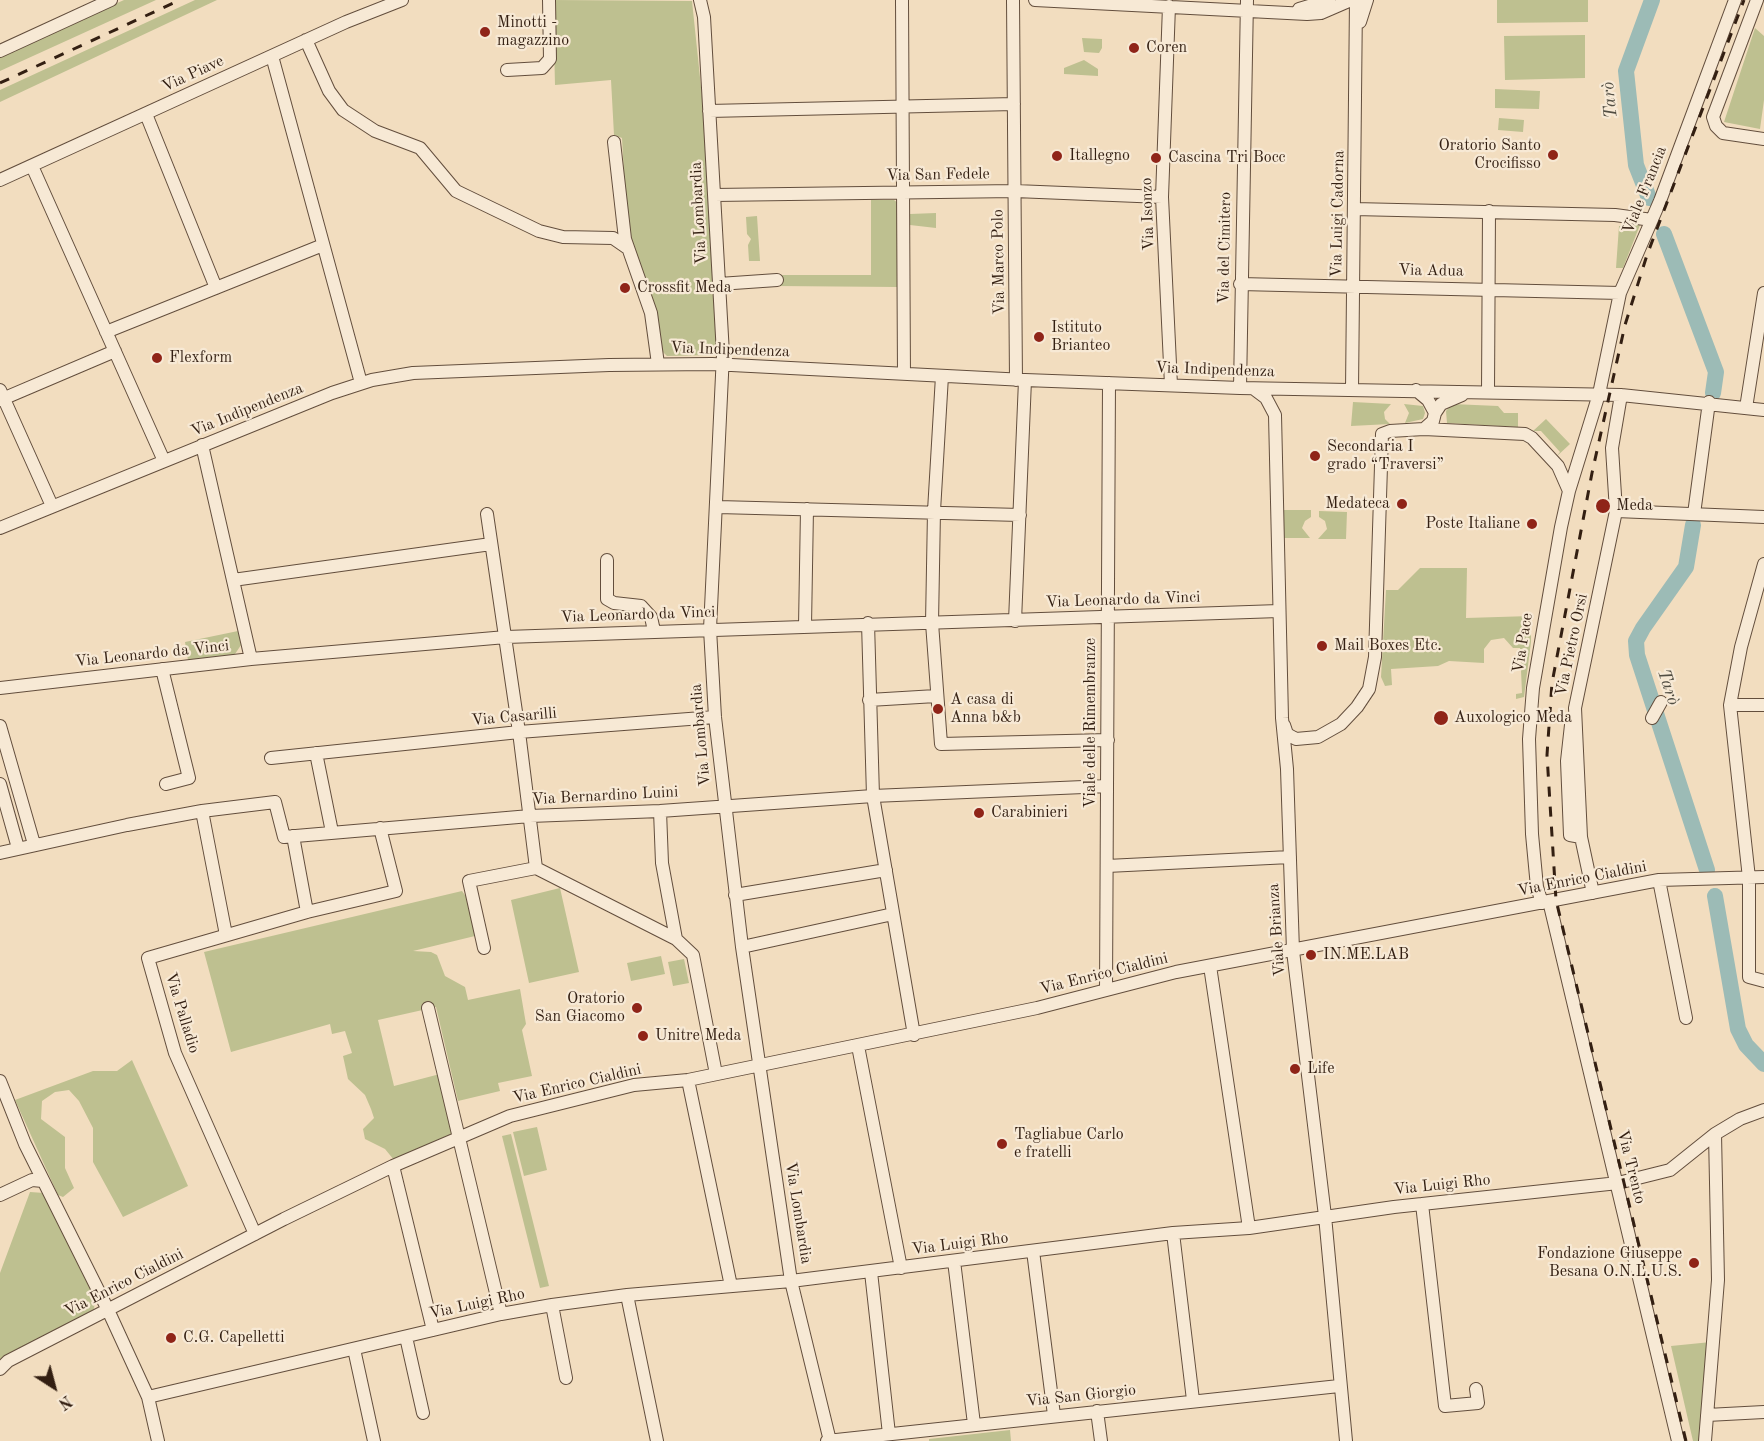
<!DOCTYPE html>
<html>
<head>
<meta charset="utf-8">
<style>
  body { margin:0 }
  #map { position:relative; width:1764px; height:1441px; overflow:hidden; background:#f2ddbf; font-family:"Old Standard TT",serif }
  canvas { display:block }
  .north { position:absolute; left:24px; top:1357px; width:60px; height:60px; -webkit-text-stroke:4px #f7e9d5; paint-order:stroke; rotate:144deg; font-size:16px; font-weight:700; line-height:24px; text-align:center; color:#331f12 }
  .north::after { content:''; display:block; margin:auto; width:21px; height:27px; background:#331f12; clip-path:polygon(50% 0,100% 100%,50% 72%,0 100%) }
</style>
</head>
<body>
<div id="map">
<canvas width="1764" height="1441"></canvas>
<div class="north">N</div>
</div>
<script>
const context = document.querySelector('canvas').getContext('2d');
context.lineJoin = 'round';
function fillPath(path, color) {
  context.fillStyle = color;
  context.fill(path, 'evenodd');
}
function poly(rows) {
  const path = new Path2D();
  for (const r of rows) {
    path.moveTo(r[0], r[1]);
    for (let i = 2; i < r.length; i += 2) path.lineTo(r[i], r[i + 1]);
  }
  return path;
}
function trace(path, color, width, dash) {
  context.strokeStyle = color;
  context.lineWidth = width;
  context.lineCap = dash ? 'butt' : 'round';
  context.setLineDash(dash || []);
  context.stroke(path);
}
function drawText(font, color, halo, rows, align = 'center') {
  context.font = font + ' "Old Standard TT",serif';
  context.lineWidth = 4.5;
  context.setLineDash([]);
  context.textBaseline = 'middle';
  context.strokeStyle = halo;
  context.fillStyle = color;
  for (const [text, x, y, turn = 0] of rows) {
    context.save();
    context.translate(x, y);
    context.rotate((+turn || 0) * Math.PI / 180);
    context.textAlign = isNaN(turn) ? turn : align;
    if (halo) context.strokeText(text, 0, 0);
    context.fillText(text, 0, 0);
    context.restore();
  }
}
fillPath(poly([
  [124,0,156,0,0,71,0,56],
  [195,0,217,0,0,102,0,90],
  [553,0,692,1,703,106,718,348,713,355,667,356,661,350,627,231,622,138,614,135,611,80,555,85],
  [1497,0,1588,0,1588,22,1497,23],
  [1755,28,1764,36,1764,100,1760,129,1724,122],
  [1585,35,1585,78,1505,80,1504,36],
  [1082,38,1102,39,1102,48,1099,53,1084,52],
  [1084,60,1098,69,1098,76,1064,74,1064,68],
  [1495,89,1540,91,1539,109,1495,108],
  [1499,118,1524,120,1523,132,1498,130],
  [871,200,894,200,898,203,897,287,777,286,777,275,871,275],
  [936,213,936,228,910,225,910,214],
  [757,216,760,261,749,261,748,245,751,239,747,234,746,217],
  [1640,225,1623,268,1616,268,1619,226],
  [1353,402,1391,404,1384,412,1385,419,1390,424,1351,426],
  [1404,404,1423,406,1425,413,1423,419,1405,423,1409,413],
  [1452,404,1498,406,1504,413,1518,413,1518,427,1447,423,1446,411],
  [1546,419,1570,444,1556,457,1560,452,1541,431,1533,431],
  [1283,510,1311,510,1311,517,1305,521,1302,528,1310,538,1283,538],
  [1319,511,1347,512,1346,539,1318,539,1327,529,1325,521,1319,517],
  [1420,568,1467,568,1466,618,1531,616,1531,642,1524,697,1516,699,1516,694,1522,693,1520,648,1513,648,1504,638,1491,640,1484,649,1484,663,1449,661,1438,666,1391,669,1392,685,1385,686,1381,677,1386,590,1398,590],
  [238,631,241,645,233,657,188,660,185,642],
  [560,888,579,972,529,983,511,900],
  [462,891,467,898,475,936,413,951,431,952,437,955,445,976,465,987,468,1000,520,989,526,1024,522,1030,532,1076,498,1083,500,1091,458,1101,436,1007,378,1020,394,1086,440,1074,455,1132,394,1160,385,1149,365,1139,363,1129,374,1118,371,1109,365,1095,348,1079,343,1056,352,1053,345,1031,332,1034,330,1024,231,1052,204,952],
  [661,956,665,974,631,981,627,963],
  [684,959,689,983,673,986,668,962],
  [132,1060,188,1186,123,1217,93,1162,93,1128,79,1101,69,1090,55,1092,42,1101,41,1119,65,1137,65,1168,74,1188,63,1197,58,1195,15,1100,93,1071,117,1071],
  [537,1127,547,1170,524,1176,513,1132],
  [511,1134,549,1286,540,1288,502,1136],
  [30,1192,44,1193,95,1299,94,1309,0,1363,0,1273],
  [1711,1342,1701,1441,1693,1441,1671,1346],
  [1010,1430,1011,1441,929,1441,929,1439]
]), '#bec090');
trace(poly([
  [1649,198,1636,165,1626,71,1652,0],
  [1664,234,1716,372,1713,393],
  [1693,525,1686,567,1643,628,1636,641,1637,655,1707,870],
  [1715,896,1738,1029,1746,1045,1764,1064]
]), '#9cbbb6', 16);
const minor = poly([
  [700,0,704,17,723,354,710,629,715,717,742,947,791,1281,830,1441],
  [902,0,904,374],
  [1013,0,1016,380],
  [1035,0,1307,14,1321,13,1351,0],
  [1757,0,1713,117,1716,126,1723,133,1764,139],
  [1169,6,1162,197,1171,385],
  [1299,9,1329,0],
  [1360,22,1367,0],
  [306,40,329,91,343,110,375,131,420,148,456,191,539,231,563,237,613,238,626,247],
  [0,51,111,0],
  [272,56,361,383],
  [507,70,542,68,550,59,549,0],
  [709,111,1014,104],
  [146,114,216,288],
  [614,142,625,239,651,313,658,364],
  [32,166,164,461],
  [0,180,346,22,402,0],
  [714,195,1015,191,1162,197],
  [1354,209,1615,215,1652,220],
  [719,284,777,280],
  [1240,284,1620,293],
  [106,332,323,245],
  [942,376,934,511,932,623,941,744,1108,740],
  [1240,388,1247,0],
  [1254,389,1266,398,1275,415,1282,718,1287,769,1293,951,1325,1216,1346,1441],
  [0,390,52,506],
  [1352,390,1356,0],
  [1416,390,1428,400,1435,413,1433,421,1424,429],
  [1488,392,1489,211],
  [0,400,115,351],
  [1746,408,1764,293],
  [1435,413,1441,404,1462,395],
  [202,445,251,659],
  [718,507,1020,515],
  [1616,511,1764,517],
  [487,514,519,732,536,868],
  [1694,514,1709,402],
  [0,528,332,393,372,380,413,373,609,365,712,364,1025,380,1240,388,1621,395,1764,410],
  [607,560,607,599,614,603,641,606,651,617,654,631],
  [1764,564,1741,647,1730,705,1749,878,1749,977,1764,981],
  [233,580,491,544],
  [1015,621,1025,380],
  [868,623,873,796,914,1035],
  [805,626,807,509],
  [162,669,189,778,166,784],
  [0,688,251,659,506,637,1279,611],
  [869,700,936,696],
  [1730,705,1764,705],
  [1652,718,1661,702],
  [1284,725,1287,734,1296,739,1318,737,1341,724,1357,707,1369,689,1375,657,1382,434,1390,431,1424,429,1525,434,1532,438,1558,466,1569,491],
  [1571,725,1567,761,1570,835,1581,837],
  [0,726,34,844],
  [316,753,332,832],
  [271,758,519,732,715,717],
  [0,784,18,848],
  [202,811,226,935],
  [660,811,662,863,676,939,693,955,716,1074],
  [293,836,307,912],
  [0,853,127,825,202,811,275,802,284,837,530,816,660,811,873,796,1107,786],
  [1107,866,1290,857],
  [536,868,676,939],
  [1659,880,1686,1018],
  [1593,893,1581,837,1575,708,1616,511,1612,448,1621,395],
  [735,895,886,870],
  [1549,901,1678,1441],
  [1542,903,1537,887,1532,834,1529,739,1533,688,1561,527,1569,491,1599,394,1620,293,1660,201,1735,0],
  [742,947,893,914],
  [484,948,469,881,536,868],
  [1210,966,1249,1228],
  [1106,990,1109,383],
  [428,1008,501,1314],
  [858,1046,901,1268],
  [688,1080,731,1286],
  [0,1081,25,1144,108,1310,148,1397,158,1441],
  [393,1166,433,1330],
  [0,1195,32,1180,43,1181],
  [1422,1204,1445,1406,1478,1403,1476,1389],
  [1173,1233,1193,1400],
  [255,1234,175,1053,148,958,307,912,396,891,380,828],
  [1033,1251,1054,1415],
  [954,1261,974,1424],
  [871,1272,889,1434],
  [627,1295,657,1441],
  [552,1305,566,1378],
  [406,1337,423,1413],
  [354,1349,374,1441],
  [0,1369,8,1361,284,1219,393,1166,510,1116,634,1085,688,1080,1037,1008,1176,972,1659,880,1764,877],
  [148,1397,501,1314,552,1305,627,1295,791,1281,1173,1233,1249,1228,1394,1207,1618,1183,1670,1170,1715,1134,1740,1119,1764,1110],
  [1097,1411,1101,1441],
  [1707,1415,1764,1412],
  [827,1441,1339,1386],
  [1705,1441,1718,1280,1715,1134]
]);
trace(minor, '#634e3d', 14);
trace(minor, '#f7e9d5', 12);
trace(poly([
  [0,83,180,0],
  [1686,1441,1556,900,1547,755,1552,683,1592,473,1625,325,1647,255,1744,0]
]), '#331f12', 3, [10, 10]);
for (const [x, y, r, color] of [
  [485,32,6,"#8f2418"],
  [1134,48,6,"#8f2418"],
  [1553,155,6,"#8f2418"],
  [1057,156,6,"#8f2418"],
  [1156,158,6,"#8f2418"],
  [625,288,6,"#8f2418"],
  [1039,337,6,"#8f2418"],
  [157,358,6,"#8f2418"],
  [1315,456,6,"#8f2418"],
  [1402,504,6,"#8f2418"],
  [1603,506,8,"#8f2418"],
  [1532,524,6,"#8f2418"],
  [1322,646,6,"#8f2418"],
  [938,709,6,"#8f2418"],
  [1441,718,8,"#8f2418"],
  [979,813,6,"#8f2418"],
  [1311,955,6,"#8f2418"],
  [637,1008,6,"#8f2418"],
  [643,1036,6,"#8f2418"],
  [1295,1069,6,"#8f2418"],
  [1002,1144,6,"#8f2418"],
  [1694,1263,6,"#8f2418"],
  [171,1338,6,"#8f2418"]
]) {
  const dot = new Path2D();
  dot.arc(x, y, r, 0, 2 * Math.PI);
  context.fillStyle = color;
  context.fill(dot);
  trace(dot, '#f7e9d5', 2);
}
drawText('16px', '#331f12', '#f7e9d5', [
  ["Minotti -",497,23],
  ["magazzino",497,41],
  ["Coren",1146,48],
  ["Oratorio Santo",1541,146,"right"],
  ["Crocifisso",1541,164,"right"],
  ["Itallegno",1069,156],
  ["Cascina Tri Bocc",1168,158],
  ["Crossfit Meda",637,288],
  ["Istituto",1051,328],
  ["Brianteo",1051,346],
  ["Flexform",169,358],
  ["Secondaria I",1327,447],
  ["grado “Traversi”",1327,465],
  ["Medateca",1390,504,"right"],
  ["Meda",1616,506],
  ["Poste Italiane",1520,524,"right"],
  ["Mail Boxes Etc.",1334,646],
  ["A casa di",950,700],
  ["Anna b&b",950,718],
  ["Auxologico Meda",1454,718],
  ["Carabinieri",991,813],
  ["IN.ME.LAB",1323,955],
  ["Oratorio",625,999,"right"],
  ["San Giacomo",625,1017,"right"],
  ["Unitre Meda",655,1036],
  ["Life",1307,1069],
  ["Tagliabue Carlo",1014,1135],
  ["e fratelli",1014,1153],
  ["Fondazione Giuseppe",1682,1254,"right"],
  ["Besana O.N.L.U.S.",1682,1272,"right"],
  ["C.G. Capelletti",183,1338]
], 'left');
drawText('16px', '#331f12', '#f7e9d5', [
  ["Via Piave",193,74,-25],
  ["Via San Fedele",938,175,-1],
  ["Viale Francia",1645,190,-68],
  ["Via Lombardia",699,213,-93],
  ["Via Isonzo",1148,214,-92],
  ["Via Luigi Cadorna",1338,214,-89],
  ["Via del Cimitero",1225,248,-89],
  ["Via Marco Polo",999,262,-91],
  ["Via Adua",1431,271,1],
  ["Via Indipendenza",730,350,2],
  ["Via Indipendenza",1215,370,2],
  ["Via Indipendenza",247,410,-22],
  ["Via Leonardo da Vinci",1123,600,-2],
  ["Via Leonardo da Vinci",638,615,-2],
  ["Via Pace",1523,643,-81],
  ["Via Pietro Orsi",1572,645,-78],
  ["Via Leonardo da Vinci",152,654,-6],
  ["Via Casarilli",514,717,-5],
  ["Viale delle Rimembranze",1091,723,-90],
  ["Via Lombardia",701,735,-95],
  ["Via Bernardino Luini",605,796,-3],
  ["Via Enrico Cialdini",1582,879,-11],
  ["Viale Brianza",1277,930,-94],
  ["Via Enrico Cialdini",1104,974,-14],
  ["Via Palladio",182,1013,73],
  ["Via Enrico Cialdini",577,1084,-13],
  ["Via Trento",1631,1167,76],
  ["Via Luigi Rho",1442,1185,-6],
  ["Via Lombardia",798,1213,81],
  ["Via Luigi Rho",960,1244,-7],
  ["Via Enrico Cialdini",124,1283,-27],
  ["Via Luigi Rho",477,1304,-12],
  ["Via San Giorgio",1081,1396,-6]
]);
drawText('italic 18px', '#524e43', '#f7e9d5', [
  ["Tarò",1610,100,-96],
  ["Tarò",1668,687,72]
]);
</script>
</body>
</html>
